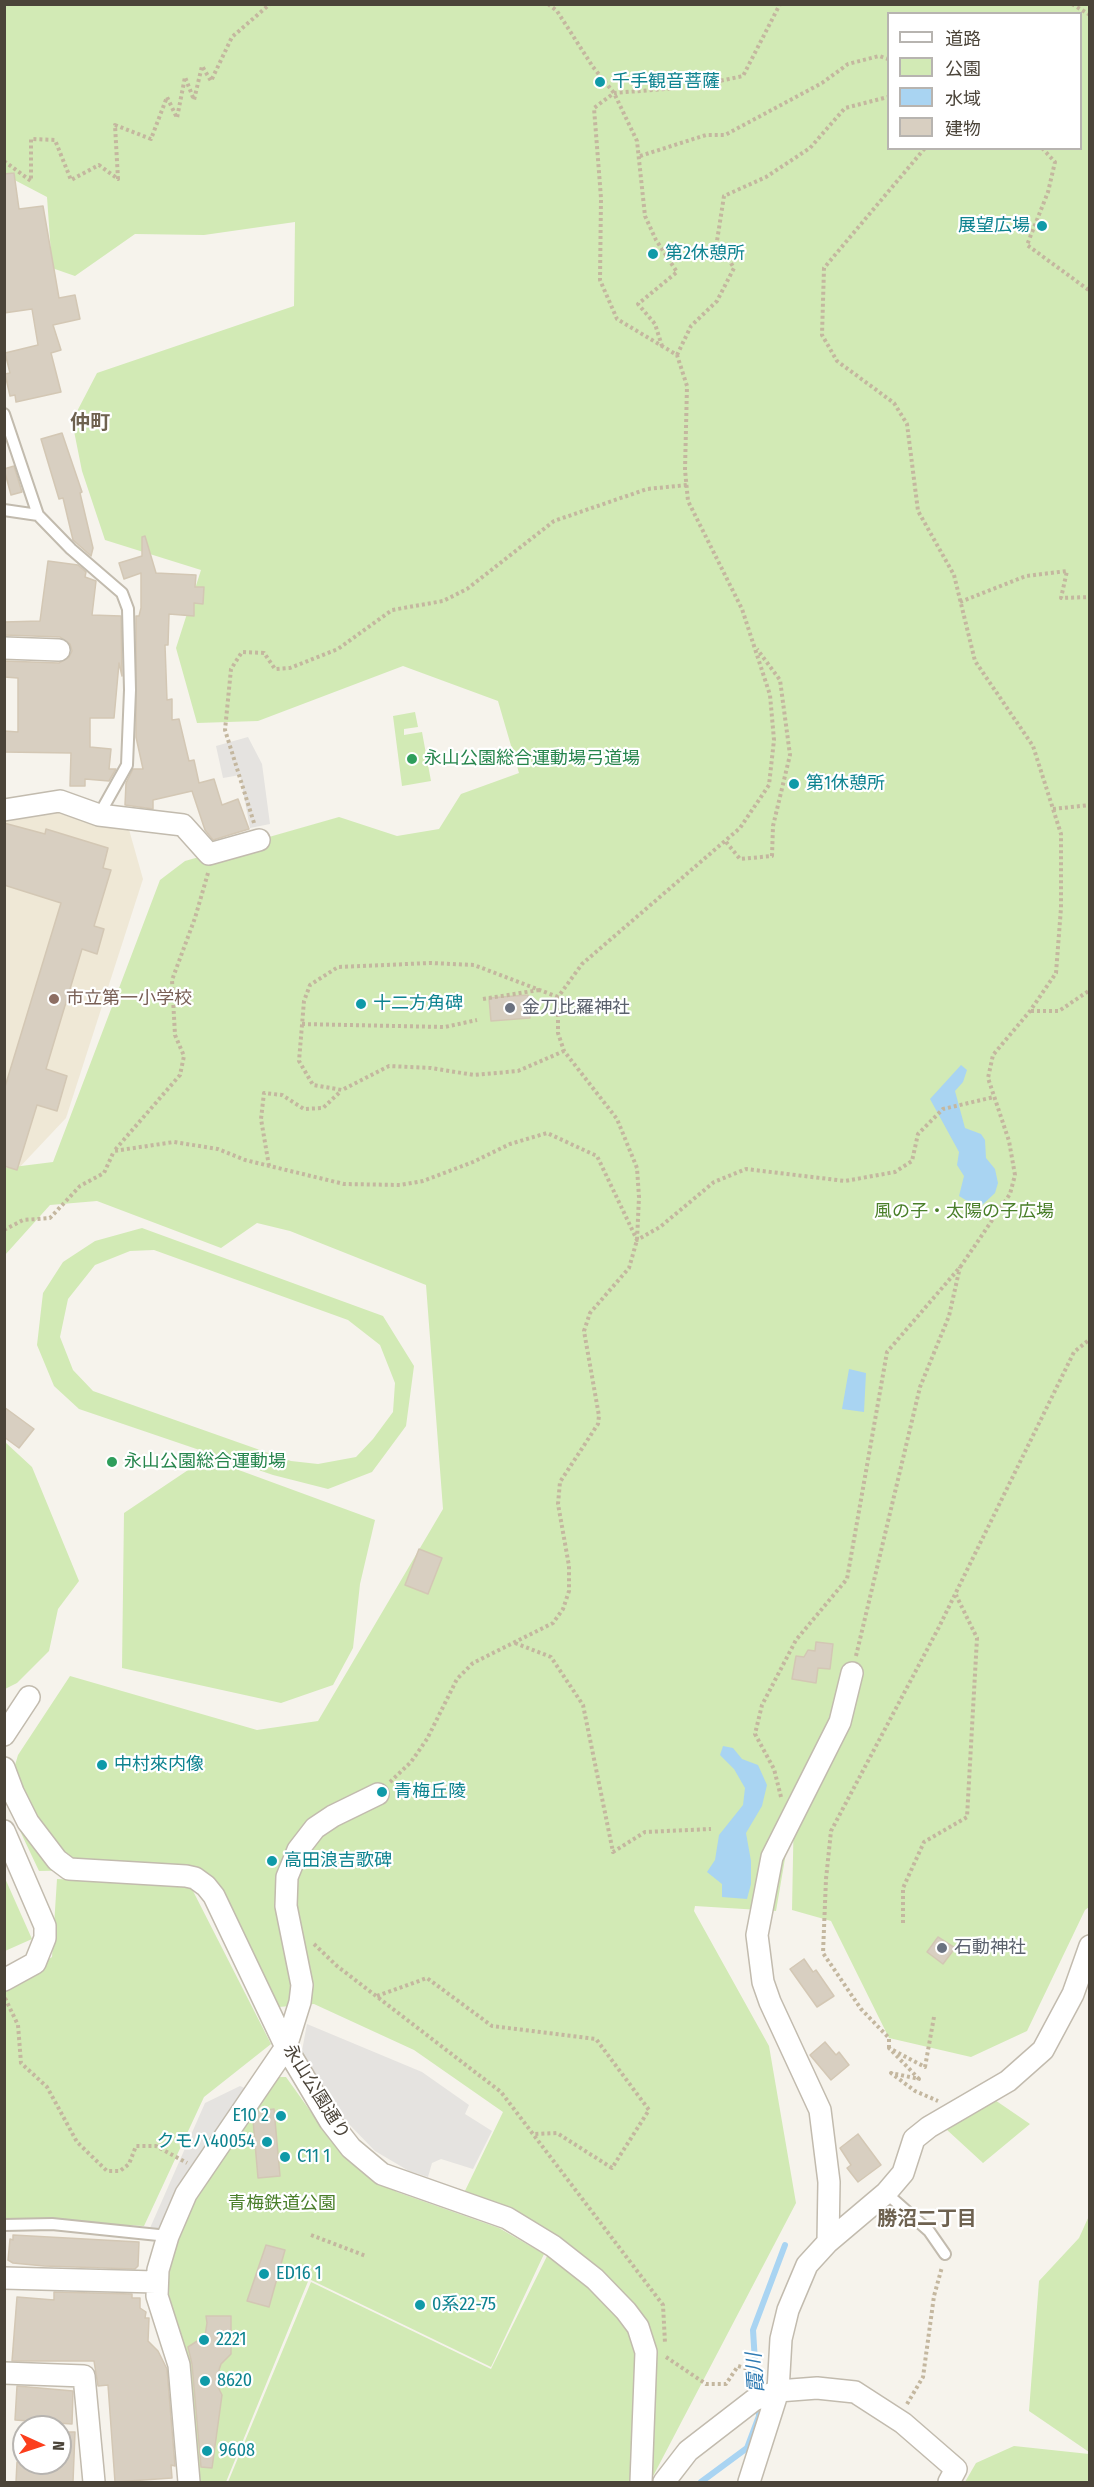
<!DOCTYPE html>
<html>
<head>
<meta charset="utf-8">
<style>
  body { margin:0 }
  #map { position:relative; width:1094px; height:2487px; overflow:hidden; background:#f6f3ec; font-family:"Fira Sans Condensed","Noto Sans JP",sans-serif }
  canvas { display:block }
  .frame { position:absolute; inset:0; border:6px solid #4b4439; pointer-events:none }
  .legend { position:absolute; left:887px; top:12px; width:195px; height:138px; box-sizing:border-box; background:#fff; border:2px solid #b7b4b0; margin:0; padding:8px 10px; list-style:none; font-size:18px; color:#4b4439 }
  .legend li { display:flex; align-items:center; gap:12px; height:30px }
  .legend b { width:30px; border:2px solid #b7b4b0 }
  .north { position:absolute; left:12px; top:2415px; width:60px; height:60px; box-sizing:border-box; background:#fff; border:2px solid #b7b4b0; border-radius:50%; rotate:93deg; font-size:16px; font-weight:700; line-height:24px; text-align:center; color:#4b4439 }
  .north::after { content:''; display:block; margin:auto; width:21px; height:27px; background:#fc3f1d; clip-path:polygon(50% 0,100% 100%,50% 72%,0 100%) }
</style>
</head>
<body>
<div id="map">
<canvas width="1094" height="2487"></canvas>
<div class="frame"></div>
<ul class="legend">
<li><b style="height:8px;background:#fff"></b>道路</li>
<li><b style="height:16px;background:#d2eab5"></b>公園</li>
<li><b style="height:16px;background:#a9d4f2"></b>水域</li>
<li><b style="height:16px;background:#d8cfc1"></b>建物</li>
</ul>
<div class="north">N</div>
</div>
<script>
const context = document.querySelector('canvas').getContext('2d');
context.lineJoin = 'round';
function fillPath(path, color) {
  context.fillStyle = color;
  context.fill(path, 'evenodd');
}
function poly(rows) {
  const path = new Path2D();
  for (const r of rows) {
    path.moveTo(r[0], r[1]);
    for (let i = 2; i < r.length; i += 2) path.lineTo(r[i], r[i + 1]);
  }
  return path;
}
function trace(path, color, width, dash) {
  context.strokeStyle = color;
  context.lineWidth = width;
  context.lineCap = dash ? 'butt' : 'round';
  context.setLineDash(dash || []);
  context.stroke(path);
}
function drawText(font, color, halo, rows, align = 'center') {
  context.font = font + ' "Fira Sans Condensed","Noto Sans JP",sans-serif';
  context.lineWidth = 4.5;
  context.setLineDash([]);
  context.textBaseline = 'middle';
  context.strokeStyle = halo;
  context.fillStyle = color;
  for (const [text, x, y, turn = 0] of rows) {
    context.save();
    context.translate(x, y);
    context.rotate((+turn || 0) * Math.PI / 180);
    context.textAlign = isNaN(turn) ? turn : align;
    if (halo) context.strokeText(text, 0, 0);
    context.fillText(text, 0, 0);
    context.restore();
  }
}
fillPath(poly([
  [60,801,128,826,143,879,66,1118,17,1170,4,1168,4,810]
]), '#efe8d6');
fillPath(poly([
  [5,5,1089,5,1089,1907,1085,1910,1027,2031,971,2057,889,2038,831,1921,792,1910,794,1806,776,1911,695,1906,694,1911,769,2046,796,2203,650,2482,228,2482,311,2282,491,2369,554,2242,463,2195,503,2112,414,2050,314,2004,279,2007,198,1868,39,1871,5,1799,18,1755,70,1676,257,1730,318,1721,443,1509,426,1285,290,1231,257,1223,221,1248,97,1201,50,1205,5,1255,5,1168,53,1162,160,880,185,861,339,817,397,836,439,829,461,794,519,773,498,701,403,666,258,721,197,723,176,648,201,570,105,540,82,471,72,421,97,373,294,306,295,222,204,235,135,234,75,276,52,268,47,197,5,175],
  [888,14,1080,14,1080,148,888,148],
  [415,712,418,727,404,729,404,735,422,732,431,781,402,786,393,716],
  [142,1228,383,1316,414,1366,406,1426,372,1472,328,1489,273,1475,79,1409,54,1386,37,1345,43,1293,63,1262,95,1241],
  [154,1250,348,1320,380,1345,395,1383,393,1412,373,1439,356,1457,318,1464,291,1461,93,1391,73,1370,60,1337,68,1299,95,1265,130,1251],
  [5,1442,32,1467,79,1581,58,1609,49,1651,17,1683,5,1689],
  [206,1458,375,1520,360,1584,353,1648,333,1685,281,1703,122,1668,124,1513],
  [4,1876,32,1939,5,1951,4,1951],
  [57,1879,177,1884,192,1889,271,2044,204,2097,144,2226,5,2219,5,1987,52,1957],
  [276,2077,286,2077,336,2147,368,2176,397,2192,499,2228,544,2254,491,2367,309,2279,226,2482,196,2482,164,2291,171,2249,196,2194],
  [992,2098,1030,2124,983,2163,946,2129],
  [1089,2216,1089,2452,1029,2411,1039,2281,1079,2238],
  [1014,2446,1089,2454,1089,2482,965,2482,976,2463]
]), '#d2eab5');
fillPath(poly([
  [248,737,262,764,270,824,250,828,240,775,223,778,216,746],
  [307,2024,422,2072,469,2105,465,2114,492,2131,473,2169,441,2159,432,2163,428,2177,409,2171,375,2151,344,2119,301,2056],
  [240,2086,247,2089,163,2230,150,2228,205,2103]
]), '#e5e3e0');
fillPath(poly([
  [961,1065,967,1070,963,1082,955,1091,965,1128,981,1134,985,1140,986,1158,995,1169,998,1183,995,1193,979,1208,959,1196,964,1176,957,1165,959,1152,930,1099],
  [849,1369,866,1373,864,1412,842,1409],
  [723,1746,733,1748,742,1759,758,1765,767,1785,762,1806,746,1833,751,1861,751,1884,747,1899,722,1897,722,1884,707,1872,715,1860,719,1835,743,1805,745,1788,734,1769,720,1755]
]), '#a9d4f2');
trace(poly([
  [757,2394,753,2330,785,2245],
  [701,2482,747,2448,759,2416,758,2404]
]), '#a9d4f2', 6);
const building = poly([
  [14,173,19,209,43,206,59,298,75,295,80,319,53,325,61,350,51,353,61,392,16,402,15,395,10,396,5,374,10,373,5,353,38,345,32,309,4,313,4,174,14,173],
  [62,433,82,492,80,493,93,548,91,556,73,540,63,498,59,499,41,439,62,433],
  [14,466,22,492,11,495,4,469,14,466],
  [145,536,156,573,196,575,195,587,204,587,203,604,194,603,194,616,169,614,168,645,165,645,167,700,172,699,172,720,179,719,189,761,194,760,199,783,214,779,222,805,238,799,249,829,213,840,205,830,192,791,153,800,153,809,125,805,126,783,133,769,143,769,136,737,136,616,139,616,141,608,141,573,124,579,119,563,142,556,142,537,145,536],
  [48,561,78,565,86,572,85,577,96,581,92,615,121,616,122,676,119,663,114,718,90,718,90,747,111,749,109,769,116,769,109,781,85,779,85,786,70,786,71,753,4,752,4,731,18,732,18,678,4,677,4,661,59,663,69,657,72,651,70,644,60,637,4,635,4,622,40,621,48,561],
  [4,823,45,834,46,829,108,848,103,868,111,870,94,926,104,929,97,954,82,949,46,1069,67,1076,57,1111,37,1105,17,1170,4,1166,4,1090,61,903,4,885,4,823],
  [528,995,530,1018,491,1021,489,998,528,995],
  [4,1407,34,1429,19,1448,4,1437,4,1407],
  [419,1549,442,1558,428,1594,405,1585,419,1549],
  [816,1642,833,1644,830,1669,818,1668,816,1683,792,1679,796,1656,804,1657,808,1650,815,1651,816,1642],
  [938,1937,955,1948,943,1964,927,1952,938,1937],
  [804,1959,813,1972,816,1970,834,1996,817,2007,790,1969,804,1959],
  [825,2042,836,2055,839,2052,849,2065,831,2080,810,2055,825,2042],
  [274,2109,280,2176,258,2178,253,2120,258,2111,274,2109],
  [858,2134,881,2165,858,2182,847,2168,851,2165,840,2148,858,2134],
  [13,2235,139,2242,138,2266,135,2269,44,2266,13,2263,8,2260,10,2239,13,2240,13,2235],
  [266,2245,285,2250,269,2307,247,2301,266,2245],
  [54,2292,132,2294,132,2298,140,2298,140,2308,146,2312,145,2318,149,2318,148,2341,158,2351,167,2369,175,2466,171,2465,172,2478,115,2482,108,2385,98,2386,94,2361,12,2361,17,2297,54,2300,54,2292],
  [206,2316,231,2316,231,2354,221,2364,218,2373,218,2387,222,2395,212,2468,201,2467,192,2364,188,2347,205,2336,207,2323,206,2316],
  [17,2386,73,2391,72,2424,15,2420,17,2386],
  [60,2432,75,2432,73,2482,16,2482,17,2462,60,2464,60,2432]
]);
fillPath(building, '#d8cfc1');
trace(building, '#d3c7b4', 1.5);
const service = poly([
  [4,414,38,515],
  [4,510,38,515,71,549,122,593,128,609,130,690,127,765,99,815],
  [886,2193,929,2231,945,2254],
  [4,2225,52,2224,168,2236]
]);
const minor = poly([
  [4,648,59,650],
  [4,810,60,801,99,815,183,825,209,854,259,840],
  [4,1735,29,1697],
  [4,1768,13,1792,28,1822,57,1860,69,1869,186,1876,195,1878,206,1886,214,1896,286,2047,330,2121,351,2148,382,2174,507,2218,553,2246,595,2279,626,2311,638,2327,646,2352,641,2482],
  [4,1831,45,1926,45,1938,35,1963,4,1980],
  [828,2242,829,2182,820,2110,770,2002,763,1982,757,1935,772,1857,840,1722,852,1673],
  [4,2278,156,2282],
  [4,2373,84,2376,94,2482],
  [189,2482,179,2365,157,2296,158,2270,168,2236,186,2194,286,2047,300,2002,302,1985,286,1906,287,1877,298,1850,315,1828,333,1816,378,1794],
  [664,2482,688,2451,754,2400,778,2391,817,2388,855,2392,903,2423,956,2469,949,2482],
  [749,2482,778,2391,781,2339,788,2310,807,2265,828,2242,886,2193,903,2173,914,2139,929,2127,1008,2081,1043,2050,1073,1994,1090,1946]
]);
trace(service, '#c2bbae', 14);
trace(minor, '#c2bbae', 24);
trace(poly([
  [548,4,557,11,593,67,614,93,637,141,645,216,656,240,677,272,638,304,655,324,662,346],
  [1072,4,1090,15],
  [1042,148,1055,162,1048,192,1027,245,1090,291],
  [640,156,706,135,725,135,822,83,848,64,879,56,888,59],
  [4,161,31,181,31,139,55,140,71,180,99,165,118,179,115,125,151,139,167,97,177,118,185,77,194,100,202,66,211,81,232,37,270,4],
  [677,355,691,326,717,301,734,268,717,241,724,196,766,177,810,148,845,108,888,97],
  [960,602,1026,576,1067,571,1061,598,1090,597],
  [1053,809,1090,805],
  [254,823,225,730,231,669,242,652,264,653,275,669,290,668,338,649,392,610,443,601,467,589,554,521,647,489,687,485],
  [726,842,740,859,772,856,773,826,790,755,780,680,757,649],
  [208,873,195,918,172,980,175,1035,184,1056,180,1075,114,1151,174,1142,218,1149,245,1160,344,1184,400,1185,423,1181,473,1162,510,1144,547,1133,597,1156,637,1240,660,1227,714,1182,746,1169,845,1181,895,1172,912,1161,918,1134,943,1109,994,1097],
  [558,997,474,965,431,963,338,967,310,985,304,1001,299,1061,313,1085,342,1090,389,1066,431,1068,474,1075,518,1071,564,1051],
  [483,999,539,990],
  [1031,1011,1059,1011,1090,990],
  [302,1024,445,1027,477,1020],
  [269,1166,261,1119,264,1093,282,1095,304,1109,323,1108,341,1091],
  [4,1230,23,1220,50,1218,80,1186,104,1173,114,1151],
  [515,1643,551,1657,583,1705,613,1852,645,1832,711,1829],
  [856,1656,920,1387,949,1316,960,1267],
  [390,1782,411,1762,427,1739,457,1679,473,1663,553,1623,563,1609,569,1591,569,1566,558,1504,560,1482,598,1424,599,1416,584,1331,590,1313,629,1268,637,1240,639,1197,637,1168,617,1119,564,1051,558,1033,558,997,582,964,740,828,769,785,774,740,770,695,742,609,688,501,685,470,687,386,677,355,617,319,600,280,601,198,594,108,614,93,691,87,743,76,780,4],
  [781,1797,774,1769,755,1734,762,1705,796,1640,847,1579,887,1352,961,1266,1010,1194,1015,1175,1009,1141,988,1078,993,1055,1030,1011,1056,973,1061,908,1061,834,1033,746,975,661,954,575,918,511,907,424,894,403,837,361,822,335,824,268,925,148],
  [903,1923,903,1888,924,1842,967,1817,977,1638,956,1595],
  [314,1944,337,1966,501,2092,663,2305,665,2343],
  [377,1996,427,1978,492,2026,596,2039,649,2110,612,2168,557,2133,534,2134],
  [5,1998,18,2025,21,2063,47,2087,77,2142,107,2171,120,2171,129,2164,136,2146,156,2146,187,2163],
  [934,2017,925,2067,889,2048,919,2079,891,2073,915,2091,938,2101],
  [889,2048,889,2038,861,2009,823,1953,826,1879,831,1831,939,1627,1074,1352,1090,1339],
  [311,2235,366,2256],
  [666,2357,706,2384,726,2384,738,2366,748,2369,750,2381],
  [907,2404,923,2377,934,2296,942,2267]
]), '#c4b79f', 4, [3, 3]);
trace(service, '#fff', 10);
trace(minor, '#fff', 21);
for (const [x, y, r, color] of [
  [600,82,6,"#0f9aa8"],
  [1042,226,6,"#0f9aa8"],
  [653,254,6,"#0f9aa8"],
  [412,759,6,"#2e9e5b"],
  [794,784,6,"#0f9aa8"],
  [54,999,6,"#8d6e63"],
  [361,1004,6,"#0f9aa8"],
  [510,1008,6,"#6b7280"],
  [112,1462,6,"#2e9e5b"],
  [102,1765,6,"#0f9aa8"],
  [382,1792,6,"#0f9aa8"],
  [272,1861,6,"#0f9aa8"],
  [942,1948,6,"#6b7280"],
  [281,2116,6,"#0f9aa8"],
  [267,2142,6,"#0f9aa8"],
  [285,2157,6,"#0f9aa8"],
  [264,2274,6,"#0f9aa8"],
  [420,2305,6,"#0f9aa8"],
  [204,2340,6,"#0f9aa8"],
  [205,2381,6,"#0f9aa8"],
  [207,2451,6,"#0f9aa8"]
]) {
  const dot = new Path2D();
  dot.arc(x, y, r, 0, 2 * Math.PI);
  context.fillStyle = color;
  context.fill(dot);
  trace(dot, '#fff', 2);
}
drawText('18px', '#0d838f', '#fff', [
  ["千手観音菩薩",612,82],
  ["展望広場",1030,226,"right"],
  ["第2休憩所",665,254],
  ["第1休憩所",806,784],
  ["十二方角碑",373,1004],
  ["中村來内像",114,1765],
  ["青梅丘陵",394,1792],
  ["高田浪吉歌碑",284,1861],
  ["E10 2",269,2116,"right"],
  ["クモハ40054",255,2142,"right"],
  ["C11 1",297,2157],
  ["ED16 1",276,2274],
  ["0系22-75",432,2305],
  ["2221",216,2340],
  ["8620",217,2381],
  ["9608",219,2451]
], 'left');
drawText('18px', '#27864d', '#fff', [
  ["永山公園総合運動場弓道場",424,759],
  ["永山公園総合運動場",124,1462]
], 'left');
drawText('18px', '#785e54', '#fff', [
  ["市立第一小学校",66,999]
], 'left');
drawText('18px', '#5b616d', '#fff', [
  ["金刀比羅神社",522,1008],
  ["石動神社",954,1948]
], 'left');
drawText('18px', '#4a7f2a', '#fff', [
  ["風の子・太陽の子広場",964,1212],
  ["青梅鉄道公園",282,2204]
]);
drawText('18px', '#4b4439', '#fff', [
  ["永山公園通り",316,2092,58]
]);
drawText('bold 20px', '#6e6250', '#fff', [
  ["仲町",90,423],
  ["勝沼二丁目",927,2219]
]);
drawText('italic 20px', '#2e7ab2', '#fff', [
  ["霞川",756,2373,-94]
]);
</script>
</body>
</html>
